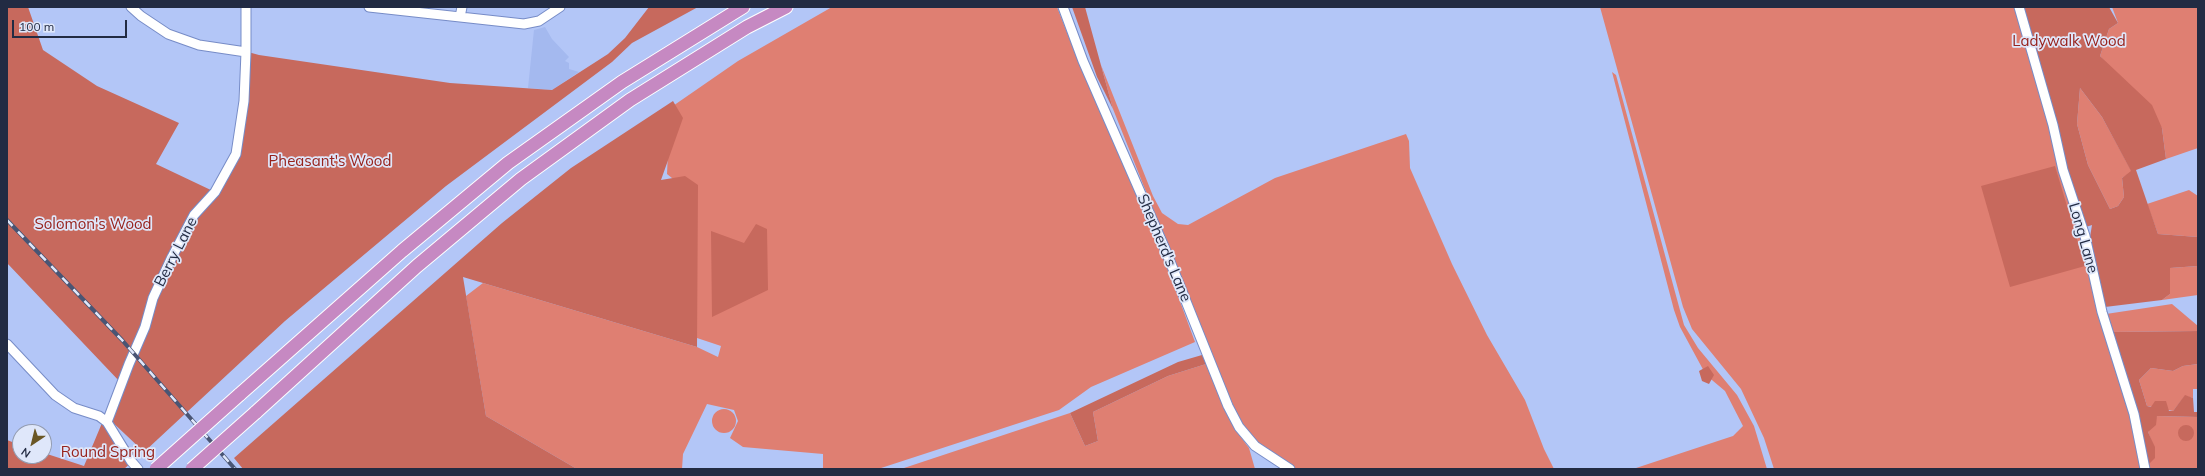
<!DOCTYPE html>
<html>
<head>
<meta charset="utf-8">
<style>
  body { margin:0 }
  #map { position:relative; width:2205px; height:476px; overflow:hidden; background:#b3c6f7; font-family:Mulish,sans-serif }
  canvas { display:block }
  .frame { position:absolute; inset:0; border:8px solid #222b43; pointer-events:none }
  .north { position:absolute; left:12px; top:424px; width:40px; height:40px; box-sizing:border-box; background:#dfe7fa; border:1px solid #939cb1; border-radius:50%; rotate:215deg; font-size:11px; font-weight:700; line-height:16px; text-align:center; color:#222b43 }
  .north::after { content:''; display:block; margin:auto; width:14px; height:18px; background:#6a5725; clip-path:polygon(50% 0,100% 100%,50% 72%,0 100%) }
  .scale { position:absolute; left:12px; top:20px; width:115px; height:18px; box-sizing:border-box; border:2px solid #222b43; border-top:0; padding-left:5px; font-size:12px; line-height:14px; white-space:nowrap; color:#222b43; -webkit-text-stroke:3px #dfe7fa; paint-order:stroke }
</style>
</head>
<body>
<div id="map">
<canvas width="2205" height="476"></canvas>
<div class="frame"></div>
<div class="north">N</div>
<div class="scale">100 m</div>
</div>
<script>
const context = document.querySelector('canvas').getContext('2d');
context.lineJoin = 'round';
function fillPath(path, color) {
  context.fillStyle = color;
  context.fill(path, 'evenodd');
}
function poly(rows) {
  const path = new Path2D();
  for (const r of rows) {
    if (r.length === 3) {
      path.moveTo(r[0] + r[2], r[1]);
      path.arc(r[0], r[1], r[2], 0, 2 * Math.PI);
      continue;
    }
    path.moveTo(r[0], r[1]);
    for (let i = 2; i < r.length; i += 2) path.lineTo(r[i], r[i + 1]);
  }
  return path;
}
function trace(path, color, width, dash) {
  context.strokeStyle = color;
  context.lineWidth = width;
  context.lineCap = dash ? 'butt' : 'round';
  context.setLineDash(dash || []);
  context.stroke(path);
}
function drawText(font, color, halo, rows, align = 'center') {
  context.font = font + ' Mulish,sans-serif';
  context.lineWidth = 3.5;
  context.setLineDash([]);
  context.textBaseline = 'middle';
  context.strokeStyle = halo;
  context.fillStyle = color;
  for (const [text, x, y, turn = 0] of rows) {
    context.save();
    context.translate(x, y);
    context.rotate((+turn || 0) * Math.PI / 180);
    context.textAlign = isNaN(turn) ? turn : align;
    if (halo) context.strokeText(text, 0, 0);
    context.fillText(text, 0, 0);
    context.restore();
  }
}
fillPath(poly([
  [545,27,552,39,569,57,565,61,569,63,569,69,579,72,552,90,528,88,534,30]
]), '#a4b9ef');
fillPath(poly([
  [832,7,1057,7,1073,48,1161,250,1195,342,1091,387,1059,410,878,469,823,469,823,454,743,447,730,438,738,421,734,410,707,404,683,454,682,469,577,469,486,416,466,296,483,283,697,347,718,357,721,346,697,338,697,186,683,187,667,174,670,108,738,61],
  [1600,7,2014,7,2025,37,2090,263,2132,414,2141,469,1774,469,1764,438,1741,389,1692,329,1683,307],
  [2112,7,2198,7,2198,148,2166,159,2162,128,2100,56,2109,29,2118,23],
  [1101,65,1153,196,1162,213,1178,224,1188,225,1275,178,1406,134,1409,141,1410,168,1452,264,1487,335,1525,400,1544,449,1554,469,1295,469,1255,440,1241,423,1210,352,1113,109],
  [1612,72,1616,75,1684,325,1698,348,1737,395,1754,426,1767,469,1633,469,1733,436,1743,426,1725,391,1706,375,1680,327,1674,310],
  [2080,88,2102,117,2132,172,2122,178,2124,197,2118,206,2110,209,2088,165,2077,124],
  [2189,190,2198,196,2198,237,2158,234,2147,204],
  [2198,266,2198,295,2162,300,2170,294,2170,268],
  [2172,304,2198,326,2198,331,2111,332,2106,314],
  [1206,364,1237,432,1249,448,1255,469,904,468,1070,413,1085,446,1098,441,1093,412,1168,376],
  [2198,364,2198,389,2193,389,2193,398,2185,396,2173,411,2147,406,2139,380,2151,368,2173,371,2183,366],
  [724,421,12],
  [2157,416,2198,417,2198,469,2147,469,2154,447,2148,432]
]), '#df7f72');
fillPath(poly([
  [7,7,28,7,43,50,97,86,179,123,156,164,215,192,236,154,248,52,259,55,450,83,552,90,608,54,625,38,649,7,698,7,632,43,612,62,446,186,285,321,144,452,108,418,121,383,7,263],
  [1072,7,1085,7,1113,109,1097,77],
  [2022,7,2109,7,2118,23,2109,29,2100,56,2152,105,2162,128,2166,159,2136,170,2158,234,2198,237,2198,266,2170,268,2170,294,2162,300,2105,307,2090,237,2092,225,2086,227,2067,169,2057,125],
  [2080,88,2102,117,2131,171,2122,178,2124,197,2118,206,2110,209,2088,165,2077,124],
  [673,101,683,118,661,180,685,176,698,185,697,347,463,277,486,416,577,469,243,469,234,458,502,223,571,168],
  [2055,166,2085,266,2010,287,1981,186],
  [756,224,767,229,768,290,712,317,711,231,744,243],
  [2198,331,2198,364,2183,366,2173,371,2151,368,2139,380,2147,406,2151,407,2155,401,2166,401,2169,411,2173,411,2185,395,2193,398,2194,412,2198,412,2198,417,2157,416,2156,425,2148,432,2155,447,2155,458,2147,466,2111,332],
  [1202,355,1206,364,1168,376,1093,412,1098,441,1085,446,1070,413,1178,362],
  [1708,366,1714,375,1709,384,1702,381,1699,371],
  [102,423,139,456,124,469,7,469,7,440,20,445,20,456,44,456,44,453,84,466],
  [2186,433,8]
]), '#c7695d');
const minor = poly([
  [131,7,141,16,168,34,199,45,246,52],
  [369,7,524,24,539,21,560,7],
  [1063,7,1083,61,1165,249,1228,406,1239,427,1255,446,1290,469],
  [2019,7,2053,125,2063,170,2085,236,2102,312,2134,414,2145,469],
  [460,17,462,7],
  [7,344,55,395,74,408,99,416,107,422,131,461,138,469],
  [107,422,129,364,145,327,153,298,172,257,194,215,215,192,236,154,244,101,246,52,246,7]
]);
const highway = poly([
  [239,395,402,251,508,163,622,82,743,7],
  [255,413,417,266,521,179,630,100,747,27,786,7]
]);
trace(minor, '#778cc7', 11);
trace(highway, '#fff', 15);
trace(minor, '#fff', 9);
trace(highway, '#c689c2', 13);
const rail = poly([
  [7,220,122,340,235,469]
]);
trace(rail, '#495574', 4);
trace(rail, '#dfe7fa', 2.5, [8]);
const highwayBridge = poly([
  [156,469,239,395],
  [192,469,255,413]
]);
trace(highwayBridge, '#fff', 15, []);
trace(highwayBridge, '#c689c2', 13);
drawText('15px', '#97231d', '#dfe7fa', [
  ["Ladywalk Wood",2069,41],
  ["Pheasant's Wood",330,161],
  ["Solomon's Wood",93,224],
  ["Round Spring",108,452]
]);
drawText('15px', '#222b43', '#dfe7fa', [
  ["Long Lane",2083,238,74],
  ["Shepherd's Lane",1164,248,67],
  ["Berry Lane",176,252,-63]
]);
</script>
</body>
</html>
